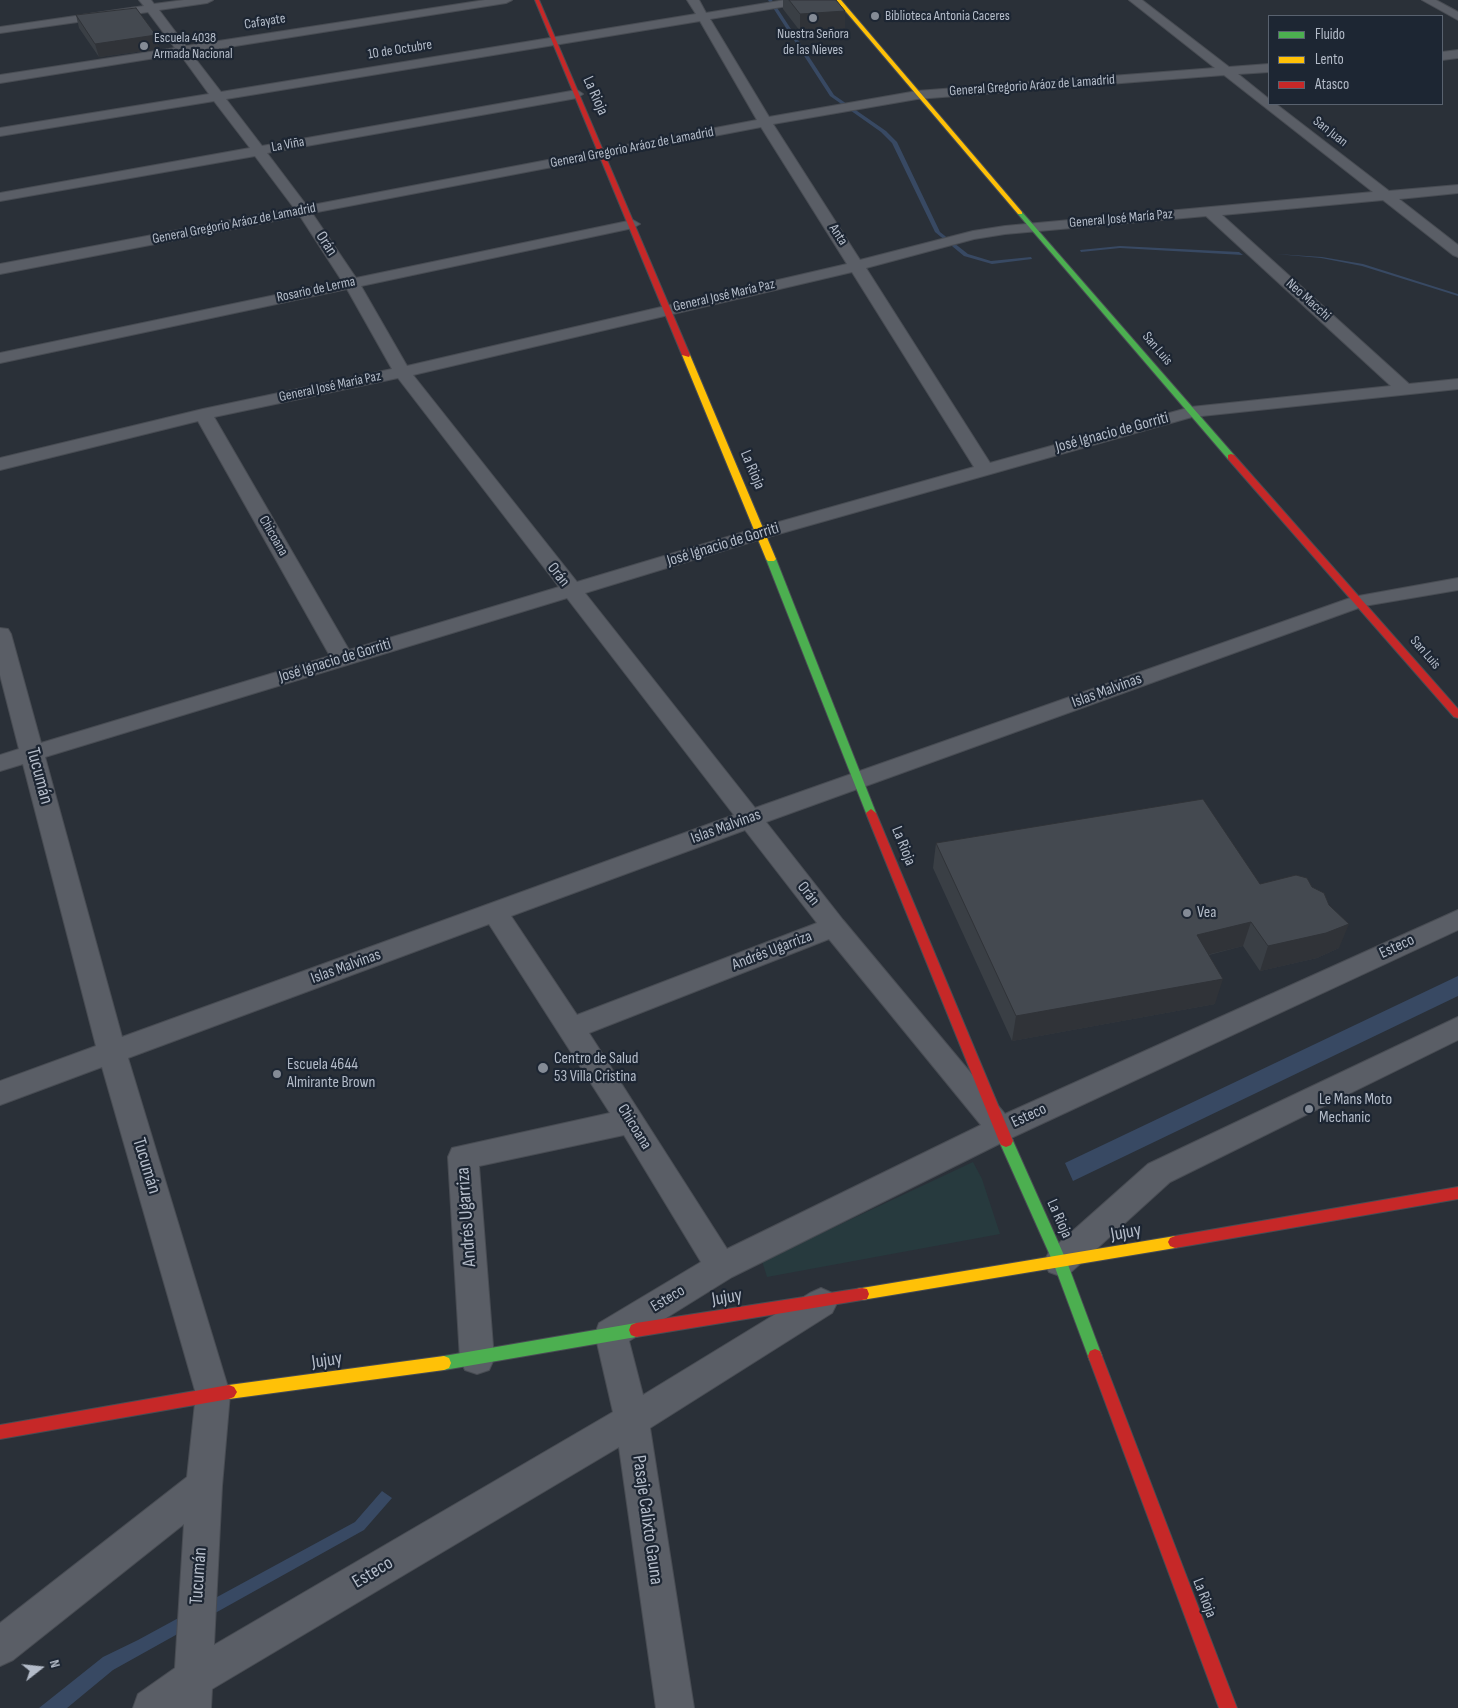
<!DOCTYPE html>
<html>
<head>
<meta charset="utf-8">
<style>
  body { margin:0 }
  #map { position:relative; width:1458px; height:1708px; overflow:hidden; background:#2a3038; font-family:"Sofia Sans Condensed",sans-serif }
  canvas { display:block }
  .legend { position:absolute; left:1268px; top:15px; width:175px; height:90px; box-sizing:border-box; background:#1d2633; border:1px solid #59626f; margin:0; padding:6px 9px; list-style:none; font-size:15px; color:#b4bcc9 }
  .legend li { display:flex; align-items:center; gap:10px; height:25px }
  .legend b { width:25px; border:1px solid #59626f }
  .north { position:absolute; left:15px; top:1643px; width:50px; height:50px; -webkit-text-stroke:4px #1d2633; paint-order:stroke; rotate:74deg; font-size:14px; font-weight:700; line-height:20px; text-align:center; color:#b4bcc9 }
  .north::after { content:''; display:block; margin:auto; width:18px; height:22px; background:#b4bcc9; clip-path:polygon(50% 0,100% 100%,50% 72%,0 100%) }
</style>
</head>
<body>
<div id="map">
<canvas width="1458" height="1708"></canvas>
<ul class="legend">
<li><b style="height:6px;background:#4caf50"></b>Fluido</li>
<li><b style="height:6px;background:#ffc107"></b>Lento</li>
<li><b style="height:6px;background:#c62828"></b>Atasco</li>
</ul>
<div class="north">N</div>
</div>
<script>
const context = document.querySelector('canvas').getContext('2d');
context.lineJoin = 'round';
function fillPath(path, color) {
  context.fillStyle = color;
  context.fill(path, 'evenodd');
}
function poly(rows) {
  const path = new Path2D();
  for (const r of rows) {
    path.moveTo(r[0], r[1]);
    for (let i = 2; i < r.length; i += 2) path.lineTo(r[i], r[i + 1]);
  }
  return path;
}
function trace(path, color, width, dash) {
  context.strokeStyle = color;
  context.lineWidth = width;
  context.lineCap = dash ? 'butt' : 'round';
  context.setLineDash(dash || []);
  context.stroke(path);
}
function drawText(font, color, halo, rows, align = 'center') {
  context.font = font + ' "Sofia Sans Condensed",sans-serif';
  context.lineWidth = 4.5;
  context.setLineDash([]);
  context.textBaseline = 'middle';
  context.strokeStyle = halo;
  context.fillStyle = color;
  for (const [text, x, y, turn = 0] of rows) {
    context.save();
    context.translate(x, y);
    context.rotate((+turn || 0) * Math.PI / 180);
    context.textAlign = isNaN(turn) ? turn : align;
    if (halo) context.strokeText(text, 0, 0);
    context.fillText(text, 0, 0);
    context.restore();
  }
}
fillPath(poly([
  [973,1162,982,1179,1000,1234,767,1277,762,1261]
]), '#273a3e');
fillPath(poly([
  [768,0,772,0,834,95,886,131,897,142,940,232,968,254,991,261,1031,257,1032,259,992,264,964,256,935,232,892,143,881,132,830,96],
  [1120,246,1239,252,1243,255,1120,248,1081,252,1080,250],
  [1276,254,1322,257,1363,264,1458,294,1458,296,1362,266,1321,258],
  [1458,976,1458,996,1073,1181,1065,1163],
  [382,1491,392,1498,364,1530,113,1670,67,1708,39,1708,103,1657,138,1640,355,1522]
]), '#384963');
const street = poly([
  [139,0,151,0,154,4,184,0,213,0,207,3,159,10,186,46,485,0,512,0,506,3,191,53,221,92,696,14,687,0,699,0,706,13,785,0,811,0,805,3,710,19,769,117,917,91,1215,68,1129,0,1142,0,1229,67,1269,64,1269,72,1238,74,1269,99,1269,104,1276,104,1389,191,1458,185,1458,193,1399,199,1458,245,1458,257,1453,255,1383,200,1222,215,1409,384,1458,379,1458,389,1192,417,768,537,585,593,755,808,1353,597,1458,578,1458,590,1364,606,766,822,843,920,1005,1114,1458,910,1458,930,1011,1138,732,1277,629,1341,643,1395,810,1293,821,1288,832,1293,837,1303,832,1313,650,1428,694,1708,656,1708,619,1447,212,1689,211,1708,133,1708,138,1694,175,1668,184,1524,13,1660,0,1666,0,1623,187,1477,196,1394,102,1067,0,1105,0,1081,96,1046,23,764,0,771,0,755,19,749,0,675,0,628,8,629,11,634,41,743,330,656,198,421,0,470,0,458,203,409,392,369,347,289,0,363,0,353,342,281,300,216,0,274,0,264,294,208,255,156,0,201,0,193,250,148,214,101,0,136,0,128,209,94,180,54,0,83,0,75,175,48,148,12,0,33,0,27,144,6,139,0],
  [700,21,757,120,307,206,267,153,577,98,583,94,577,90,262,146,226,99,700,21],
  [1224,75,1373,192,1005,226,973,231,860,260,773,124,917,99,1224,75],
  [761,127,847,264,407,366,361,286,633,228,640,224,633,220,356,278,312,213,761,127],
  [1206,216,1391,386,1191,407,990,463,866,268,974,239,1005,234,1206,216],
  [852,272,974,467,754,529,577,582,413,375,852,272],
  [398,378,559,587,349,650,214,417,398,378],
  [567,598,734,815,122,1037,45,757,567,598],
  [745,830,817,923,577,1015,511,916,745,830],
  [489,924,610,1113,452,1148,448,1157,460,1359,465,1370,477,1374,489,1370,494,1359,479,1166,624,1135,701,1262,599,1323,595,1334,613,1412,214,1645,222,1486,230,1394,128,1058,489,924],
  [829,939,981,1125,727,1249,589,1033,829,939],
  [1422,0,1436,0,1458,12,1458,20,1422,0],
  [1458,50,1458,58,1442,60,1442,52,1458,50],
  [1458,1017,1458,1040,1170,1182,1071,1272,1060,1276,1049,1272,1044,1262,1049,1252,1148,1164,1458,1017]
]);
const fast = poly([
  [1018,212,1022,212,1234,455,1234,459,1228,459,1018,214,1018,212],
  [771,556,776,559,876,813,875,816,871,817,866,813,766,559,771,556],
  [1006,1135,1011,1137,1013,1141,1067,1262,1102,1356,1100,1361,1095,1363,1090,1361,1088,1356,1053,1262,999,1141,1001,1137,1006,1135],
  [636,1323,641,1325,643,1330,641,1335,636,1337,444,1370,439,1368,437,1363,439,1358,444,1356,636,1323]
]);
const slow = poly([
  [836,0,841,0,1022,212,1022,214,1018,214,836,0],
  [683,353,690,355,776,559,774,561,768,561,766,559,682,355,683,353],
  [1175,1236,1180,1238,1182,1242,1180,1246,1175,1248,862,1300,857,1299,855,1294,857,1289,862,1288,1175,1236],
  [444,1356,449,1358,451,1363,449,1368,444,1370,229,1399,224,1397,221,1392,224,1387,229,1385,444,1356]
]);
const jam = poly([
  [535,0,539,0,690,355,689,357,682,355,535,0],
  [1231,454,1234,455,1458,709,1458,718,1454,717,1228,459,1228,455,1231,454],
  [871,809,876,813,1013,1141,1011,1145,1006,1147,1001,1145,999,1141,866,813,871,809],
  [1458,1187,1458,1199,1175,1248,1170,1246,1168,1242,1170,1238,1175,1236,1458,1187],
  [862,1288,867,1289,869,1294,867,1299,862,1300,636,1337,631,1335,629,1330,631,1325,636,1323,862,1288],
  [1095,1349,1100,1351,1102,1356,1237,1708,1219,1708,1088,1356,1090,1351,1095,1349],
  [229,1385,234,1387,237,1392,234,1397,229,1399,0,1439,0,1425,229,1385]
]);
trace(street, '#484c53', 2);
trace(fast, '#484c53', 2);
trace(slow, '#484c53', 2);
trace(jam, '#484c53', 2);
fillPath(street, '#5a5e66');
fillPath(fast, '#4caf50');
fillPath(slow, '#ffc107');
fillPath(jam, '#c62828');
fillPath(poly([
  [783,0,836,0,845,11,845,28,800,31,783,9],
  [76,15,156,35,159,49,99,57,79,28],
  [936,843,1260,884,1339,948,1317,958,1260,971,1243,946,1209,955,1215,1004,1012,1041,933,868]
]), '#3a3f45');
fillPath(poly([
  [845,11,845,28,800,31,800,14],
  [156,35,159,49,99,57,95,44],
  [1251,922,1243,946,1190,959,1197,935],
  [1349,924,1339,948,1317,958,1260,971,1268,946],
  [1223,979,1215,1004,1012,1041,1016,1016]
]), '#303338');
const building = poly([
  [789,0,836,0,845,11,800,14,789,0],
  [136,8,156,35,95,44,76,15,136,8],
  [1203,799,1260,884,1296,875,1307,878,1312,887,1324,893,1329,905,1349,924,1326,933,1268,946,1251,922,1197,935,1223,979,1016,1016,936,843,1203,799]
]);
fillPath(building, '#444950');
trace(building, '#303338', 1);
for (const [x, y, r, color] of [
  [875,16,5,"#848b96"],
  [813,18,5,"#848b96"],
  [144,46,5,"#848b96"],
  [1187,913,5,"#848b96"],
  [543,1068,6,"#848b96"],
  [277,1074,5,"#848b96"],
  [1309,1109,5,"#848b96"]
]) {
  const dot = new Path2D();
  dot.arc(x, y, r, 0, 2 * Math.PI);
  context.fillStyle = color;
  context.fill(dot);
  trace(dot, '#1d2633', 2);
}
drawText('14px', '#b4bcc9', '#1d2633', [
  ["Biblioteca Antonia Caceres",885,16],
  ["Nuestra Señora",813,34,"center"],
  ["de las Nieves",813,50,"center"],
  ["Escuela 4038",154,38],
  ["Armada Nacional",154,54]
], 'left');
drawText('14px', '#b4bcc9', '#1d2633', [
  ["Cafayate",265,22,-9],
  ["10 de Octubre",400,50,-9],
  ["General Gregorio Aráoz de Lamadrid",1032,86,-4],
  ["San Juan",1330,132,38],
  ["La Viña",288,145,-10],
  ["General Gregorio Aráoz de Lamadrid",632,148,-11],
  ["General José María Paz",1121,219,-5],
  ["General Gregorio Aráoz de Lamadrid",234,224,-11],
  ["Anta",838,235,57],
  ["Rosario de Lerma",316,290,-12],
  ["General José María Paz",724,296,-13],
  ["Neo Macchi",1308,300,42],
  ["San Luis",1157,349,50],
  ["General José María Paz",330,387,-12],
  ["Chicoana",273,536,60],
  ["San Luis",1425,653,49]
]);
drawText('16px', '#b4bcc9', '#1d2633', [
  ["La Rioja",595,96,66],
  ["Orán",326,244,57],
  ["José Ignacio de Gorriti",1112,433,-15],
  ["La Rioja",752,470,67],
  ["José Ignacio de Gorriti",723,545,-17],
  ["Orán",558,575,52],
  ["José Ignacio de Gorriti",335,661,-17],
  ["Islas Malvinas",1107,691,-20],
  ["Islas Malvinas",726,827,-20],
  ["La Rioja",903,846,68],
  ["Orán",808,894,52],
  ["Esteco",1397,947,-25],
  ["Andrés Ugarriza",772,951,-21],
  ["Islas Malvinas",346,967,-20],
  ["Esteco",1029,1116,-25],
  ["Chicoana",634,1127,58],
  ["La Rioja",1059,1219,66],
  ["Esteco",668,1299,-31],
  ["La Rioja",1204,1598,69]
]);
drawText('16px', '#b4bcc9', '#1d2633', [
  ["Vea",1197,913],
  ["Centro de Salud",554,1059],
  ["53 Villa Cristina",554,1077],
  ["Escuela 4644",287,1065],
  ["Almirante Brown",287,1083],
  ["Le Mans Moto",1319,1100],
  ["Mechanic",1319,1118]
], 'left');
drawText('19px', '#b4bcc9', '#1d2633', [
  ["Tucumán",39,776,75],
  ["Tucumán",146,1166,73],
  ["Andrés Ugarriza",467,1217,-94],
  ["Jujuy",1126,1233,-10],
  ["Jujuy",727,1298,-9],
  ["Jujuy",327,1361,-8],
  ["Pasaje Calixto Gauna",647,1520,82],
  ["Esteco",373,1573,-31],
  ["Tucumán",199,1576,-86]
]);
</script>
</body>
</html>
